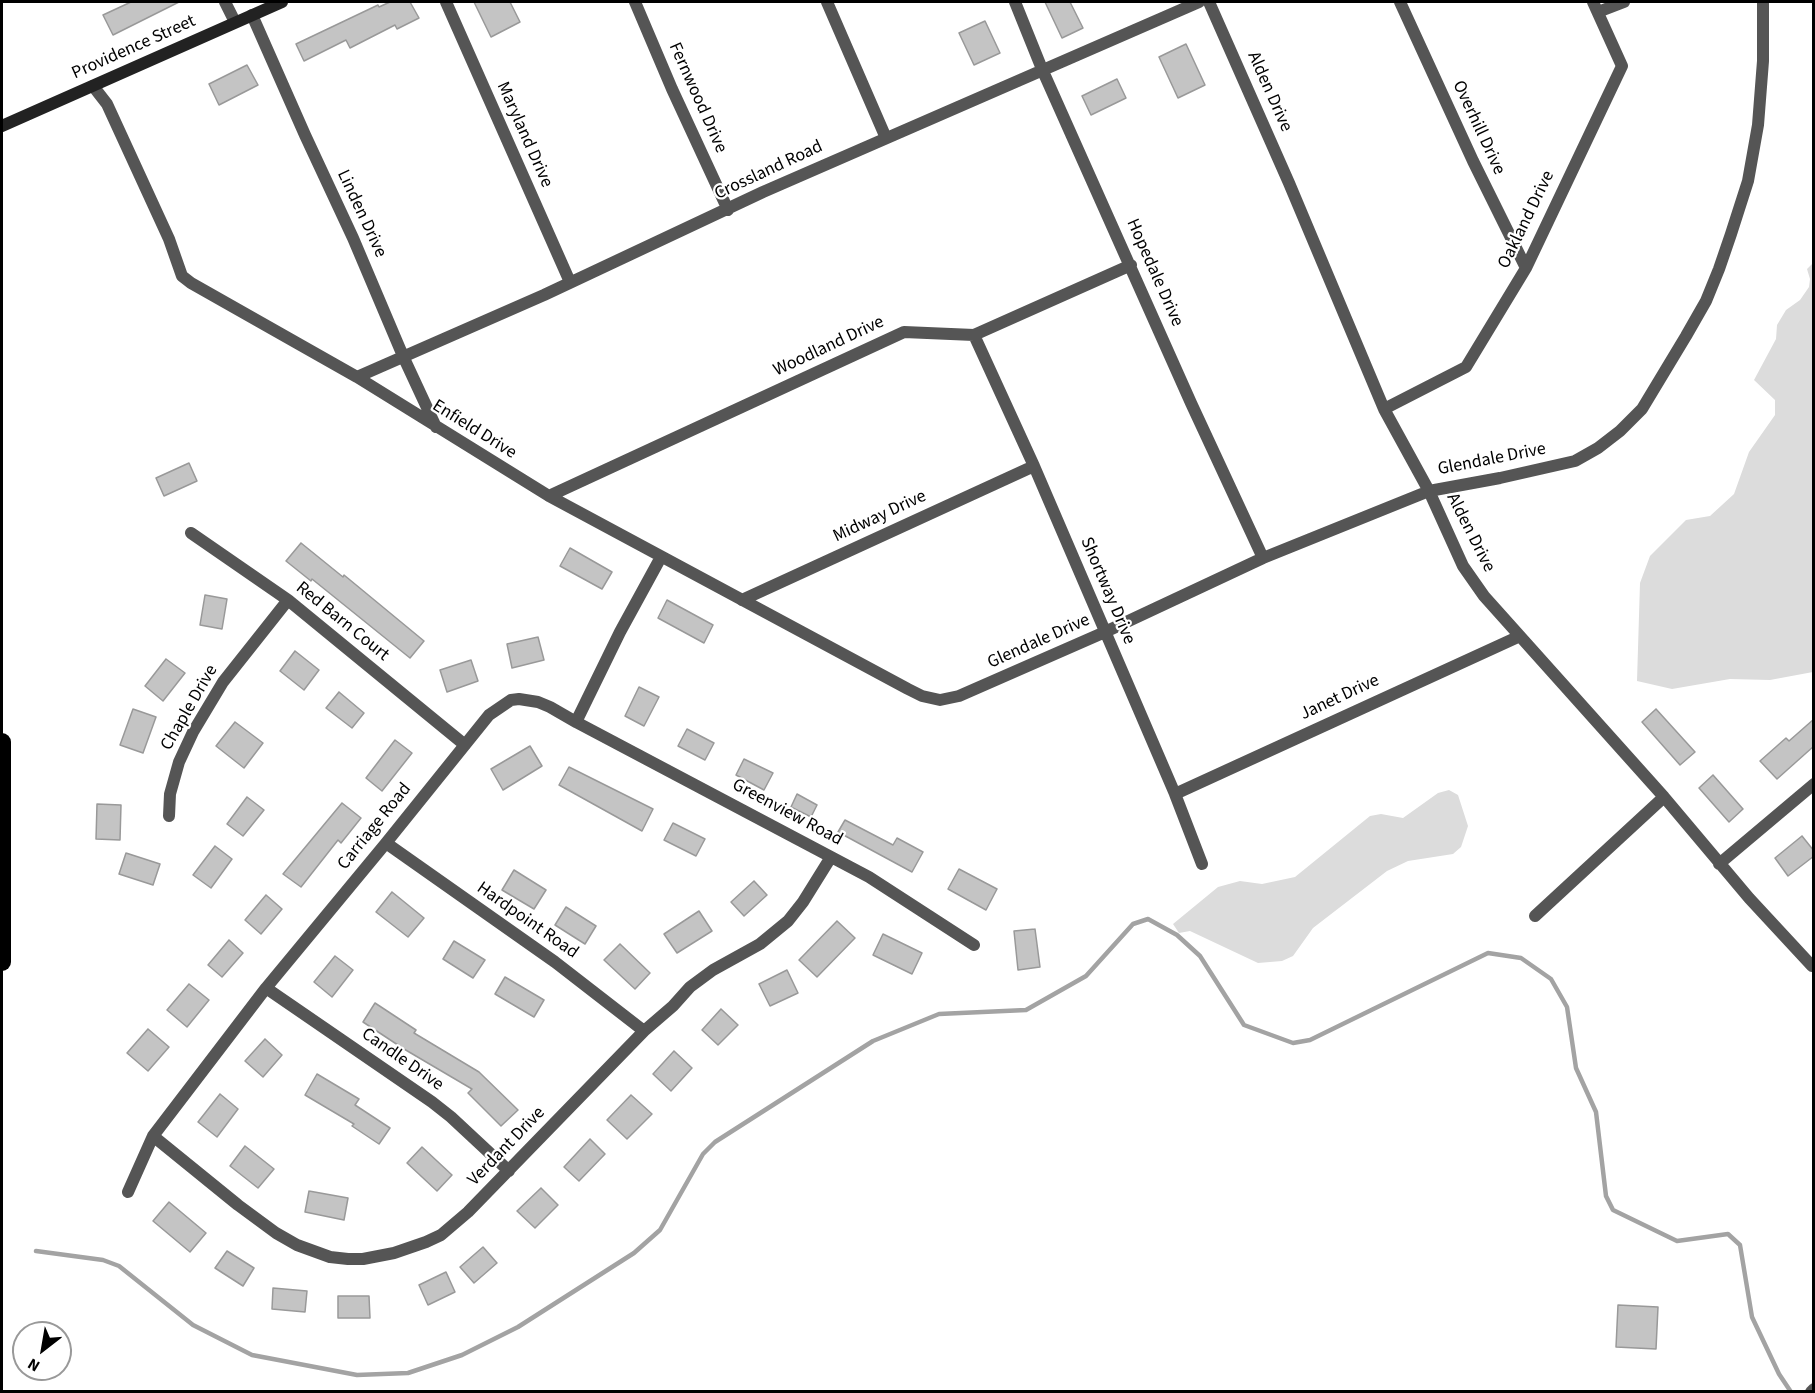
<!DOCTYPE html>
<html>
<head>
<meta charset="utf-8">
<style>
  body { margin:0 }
  #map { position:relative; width:1815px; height:1393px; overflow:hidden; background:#fff; font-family:"Source Sans 3",sans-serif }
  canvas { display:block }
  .frame { position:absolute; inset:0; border:3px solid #000; pointer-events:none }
  .north { position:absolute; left:12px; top:1321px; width:60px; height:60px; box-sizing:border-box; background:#fff; border:2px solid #999; border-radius:50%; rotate:211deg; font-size:16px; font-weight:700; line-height:24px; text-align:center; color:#000 }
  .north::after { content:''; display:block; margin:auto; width:21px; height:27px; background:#000; clip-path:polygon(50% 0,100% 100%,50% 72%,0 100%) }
</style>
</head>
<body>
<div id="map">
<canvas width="1815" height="1393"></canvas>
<div class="frame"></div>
<div class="north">N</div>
</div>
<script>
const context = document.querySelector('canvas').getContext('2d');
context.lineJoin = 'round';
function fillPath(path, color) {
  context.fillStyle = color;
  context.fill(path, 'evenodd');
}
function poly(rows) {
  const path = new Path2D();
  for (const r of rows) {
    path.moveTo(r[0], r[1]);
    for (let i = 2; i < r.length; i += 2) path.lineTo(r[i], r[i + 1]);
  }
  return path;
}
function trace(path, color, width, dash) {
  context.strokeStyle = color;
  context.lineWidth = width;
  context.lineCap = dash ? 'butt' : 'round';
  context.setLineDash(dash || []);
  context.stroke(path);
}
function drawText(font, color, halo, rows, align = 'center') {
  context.font = font + ' "Source Sans 3",sans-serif';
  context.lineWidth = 4.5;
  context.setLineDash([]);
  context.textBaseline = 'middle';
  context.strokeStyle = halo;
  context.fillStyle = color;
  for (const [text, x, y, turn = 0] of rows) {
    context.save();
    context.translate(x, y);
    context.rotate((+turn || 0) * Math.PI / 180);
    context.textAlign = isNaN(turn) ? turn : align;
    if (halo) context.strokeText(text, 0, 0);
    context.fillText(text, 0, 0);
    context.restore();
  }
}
fillPath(poly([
  [1813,263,1813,672,1770,680,1730,679,1672,689,1637,681,1640,583,1650,556,1686,520,1710,516,1734,494,1749,452,1775,415,1775,400,1754,380,1776,339,1777,325,1786,310,1800,300,1809,287,1810,279,1807,269],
  [1449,790,1458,795,1468,826,1461,847,1453,854,1408,861,1387,871,1313,928,1293,956,1282,961,1258,963,1190,931,1179,933,1173,924,1218,887,1240,881,1262,884,1295,877,1370,816,1381,814,1403,818,1438,793]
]), '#dcdcdc');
trace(poly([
  [36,1251,103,1260,119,1266,193,1325,252,1355,357,1375,408,1373,462,1355,518,1327,634,1253,660,1230,703,1154,715,1142,873,1041,939,1014,1026,1010,1086,976,1133,924,1148,919,1177,935,1200,956,1244,1025,1293,1043,1310,1040,1488,953,1521,958,1551,979,1567,1007,1576,1068,1596,1112,1606,1196,1613,1210,1677,1241,1728,1234,1740,1245,1752,1317,1779,1374,1791,1392]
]), '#a3a3a3', 4.5);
const building = poly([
  [131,2,179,2,113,35,103,15,131,2],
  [390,2,410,2,419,18,397,29,395,25,350,48,346,40,304,61,296,44,378,5,379,7,390,2],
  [474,2,510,2,520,22,491,37,474,2],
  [1045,2,1070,2,1083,28,1062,38,1045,2],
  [985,21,1000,53,974,65,959,33,985,21],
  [1186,44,1205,85,1178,98,1159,57,1186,44],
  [247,65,258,85,219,105,209,84,247,65],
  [1117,79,1126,98,1091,115,1082,96,1117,79],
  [189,463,197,481,164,496,156,478,189,463],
  [301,543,343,577,344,575,424,641,410,658,312,579,311,581,286,561,301,543],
  [570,548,612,572,602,589,560,566,570,548],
  [205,595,227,599,222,629,200,625,205,595],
  [667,600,713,625,704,643,658,618,667,600],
  [538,637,544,660,512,668,507,644,538,637],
  [295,651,319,670,304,690,280,671,295,651],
  [166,659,185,673,163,701,145,686,166,659],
  [471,660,478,681,447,692,440,670,471,660],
  [639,687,659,697,644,726,625,716,639,687],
  [339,692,364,713,352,728,326,708,339,692],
  [133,709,156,717,143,753,120,745,133,709],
  [1656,709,1695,752,1680,765,1642,722,1656,709],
  [1814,719,1814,746,1777,779,1760,761,1786,738,1789,741,1814,719],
  [235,722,263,743,244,768,216,746,235,722],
  [687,729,714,743,705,760,678,746,687,729],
  [395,740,412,753,382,791,366,778,395,740],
  [530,746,542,766,503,790,491,769,530,746],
  [744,759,773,773,764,790,736,775,744,759],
  [569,767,653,809,642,831,559,785,569,767],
  [1713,775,1743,809,1729,822,1699,788,1713,775],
  [797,794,817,805,811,817,791,807,797,794],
  [247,797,264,810,243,836,227,824,247,797],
  [342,803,361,818,341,843,338,840,301,887,283,874,342,803],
  [97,804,121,805,120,840,96,839,97,804],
  [845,820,893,845,897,838,923,852,912,872,838,832,845,820],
  [673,823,705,839,696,856,664,840,673,823],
  [1802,836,1814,851,1814,856,1788,876,1775,858,1802,836],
  [215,846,232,859,211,888,193,875,215,846],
  [126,853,160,864,153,885,119,874,126,853],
  [959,869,997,889,986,910,948,889,959,869],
  [514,870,546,890,534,909,502,890,514,870],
  [754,881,767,895,744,916,731,902,754,881],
  [392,892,424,918,408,937,376,912,392,892],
  [266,895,282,909,261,934,245,920,266,895],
  [566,907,596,926,585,944,555,925,566,907],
  [699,911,712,931,677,953,664,934,699,911],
  [837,921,855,938,817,977,799,960,837,921],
  [1035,929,1040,967,1018,970,1014,931,1035,929],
  [883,934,922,953,912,974,873,955,883,934],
  [229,940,243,953,222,977,208,965,229,940],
  [454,941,485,960,473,978,443,959,454,941],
  [620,944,650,973,635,989,604,960,620,944],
  [335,956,353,970,332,997,314,982,335,956],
  [787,970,798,993,770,1006,759,984,787,970],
  [505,977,544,1000,534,1017,495,994,505,977],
  [189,984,209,1000,187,1027,167,1010,189,984],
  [375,1003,416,1030,414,1033,479,1072,518,1110,501,1126,468,1093,472,1089,404,1049,363,1022,375,1003],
  [721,1009,738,1025,718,1045,702,1030,721,1009],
  [148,1029,169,1047,148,1071,127,1053,148,1029],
  [265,1039,282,1055,263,1077,245,1061,265,1039],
  [674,1051,692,1068,671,1091,653,1074,674,1051],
  [317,1074,359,1099,355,1105,390,1128,379,1144,352,1126,354,1124,305,1095,317,1074],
  [220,1094,238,1109,217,1137,198,1122,220,1094],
  [631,1095,652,1114,627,1139,607,1120,631,1095],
  [590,1139,605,1154,579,1181,564,1167,590,1139],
  [245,1146,274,1169,258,1188,230,1166,245,1146],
  [422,1147,452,1175,437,1191,407,1163,422,1147],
  [541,1188,558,1205,535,1228,517,1211,541,1188],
  [309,1191,348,1198,344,1220,305,1212,309,1191],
  [169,1202,206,1233,190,1252,153,1221,169,1202],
  [483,1247,497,1263,474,1283,460,1267,483,1247],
  [227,1251,254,1268,243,1286,215,1268,227,1251],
  [446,1272,455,1292,428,1305,419,1285,446,1272],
  [273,1288,307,1291,305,1312,272,1309,273,1288],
  [338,1296,369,1296,370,1318,338,1318,338,1296],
  [1618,1305,1658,1307,1656,1349,1616,1347,1618,1305]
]);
fillPath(building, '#c4c4c4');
trace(building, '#999', 1.5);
trace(poly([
  [225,2,235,22],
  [446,2,570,282],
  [635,2,672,89,728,210],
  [827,2,886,138],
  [1015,2,1042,69,1191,403,1263,558],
  [1209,2,1289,183,1384,409,1429,491,1463,566,1484,596,1664,797,1749,898,1812,966],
  [1400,2,1473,161,1526,268],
  [1598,12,1624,2],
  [252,15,305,135,353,238,403,356,436,427],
  [93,86,107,104,169,239,182,276,191,283,357,377,549,496,908,689,922,696,940,700,959,696,1105,632,1263,558,1429,491,1500,478,1575,461,1598,448,1620,431,1642,409,1686,336,1706,301,1719,269,1731,234,1748,181,1758,125,1763,61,1763,2],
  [974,335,1034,466,1175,794,1202,864],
  [357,377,544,295,763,192,1199,2],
  [1384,409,1466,367,1526,268,1622,66,1593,2],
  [549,496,904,332,974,335,1131,265],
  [191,533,288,600,465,745],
  [742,600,1034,466],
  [576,722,620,632,661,557],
  [1175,794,1520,636],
  [169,816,170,794,179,762,193,732,223,682,288,600],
  [386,843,555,962,644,1031],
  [1719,864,1814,784],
  [1535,916,1664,797],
  [266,988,432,1102,451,1117,509,1171],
  [153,1136,238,1205,276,1233,297,1245,330,1257,348,1259,363,1259,394,1253,426,1242,441,1235,468,1212,644,1031,673,1006,690,987,713,970,760,944,788,921,803,902,831,857],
  [128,1192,153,1136,266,988,386,843,489,715,511,700,519,699,538,702,550,707,576,722,869,877,974,945]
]), '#555', 12);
trace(poly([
  [1811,1392,1814,1389]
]), '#555', 12);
trace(poly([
  [2,126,282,2]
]), '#222', 12);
trace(poly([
  [2,742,2,962]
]), '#000', 18);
drawText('18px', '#000', '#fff', [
  ["Providence Street",134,48,-24],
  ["Alden Drive",1269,92,66],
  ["Fernwood Drive",697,98,66],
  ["Overhill Drive",1478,128,65],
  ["Maryland Drive",524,135,66],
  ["Crossland Road",769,171,-25],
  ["Linden Drive",361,214,65],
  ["Oakland Drive",1527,220,-64],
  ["Hopedale Drive",1154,273,66],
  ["Woodland Drive",829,347,-25],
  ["Enfield Drive",474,430,32],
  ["Glendale Drive",1492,460,-11],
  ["Midway Drive",880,517,-25],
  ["Alden Drive",1470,533,63],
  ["Shortway Drive",1107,591,67],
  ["Red Barn Court",342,622,39],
  ["Glendale Drive",1039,642,-24],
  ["Janet Drive",1340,698,-25],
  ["Chaple Drive",190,708,-60],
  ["Greenview Road",787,813,28],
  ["Carriage Road",375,827,-51],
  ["Hardpoint Road",527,921,35],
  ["Candle Drive",402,1060,35],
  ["Verdant Drive",507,1147,-46]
]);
</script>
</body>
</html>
